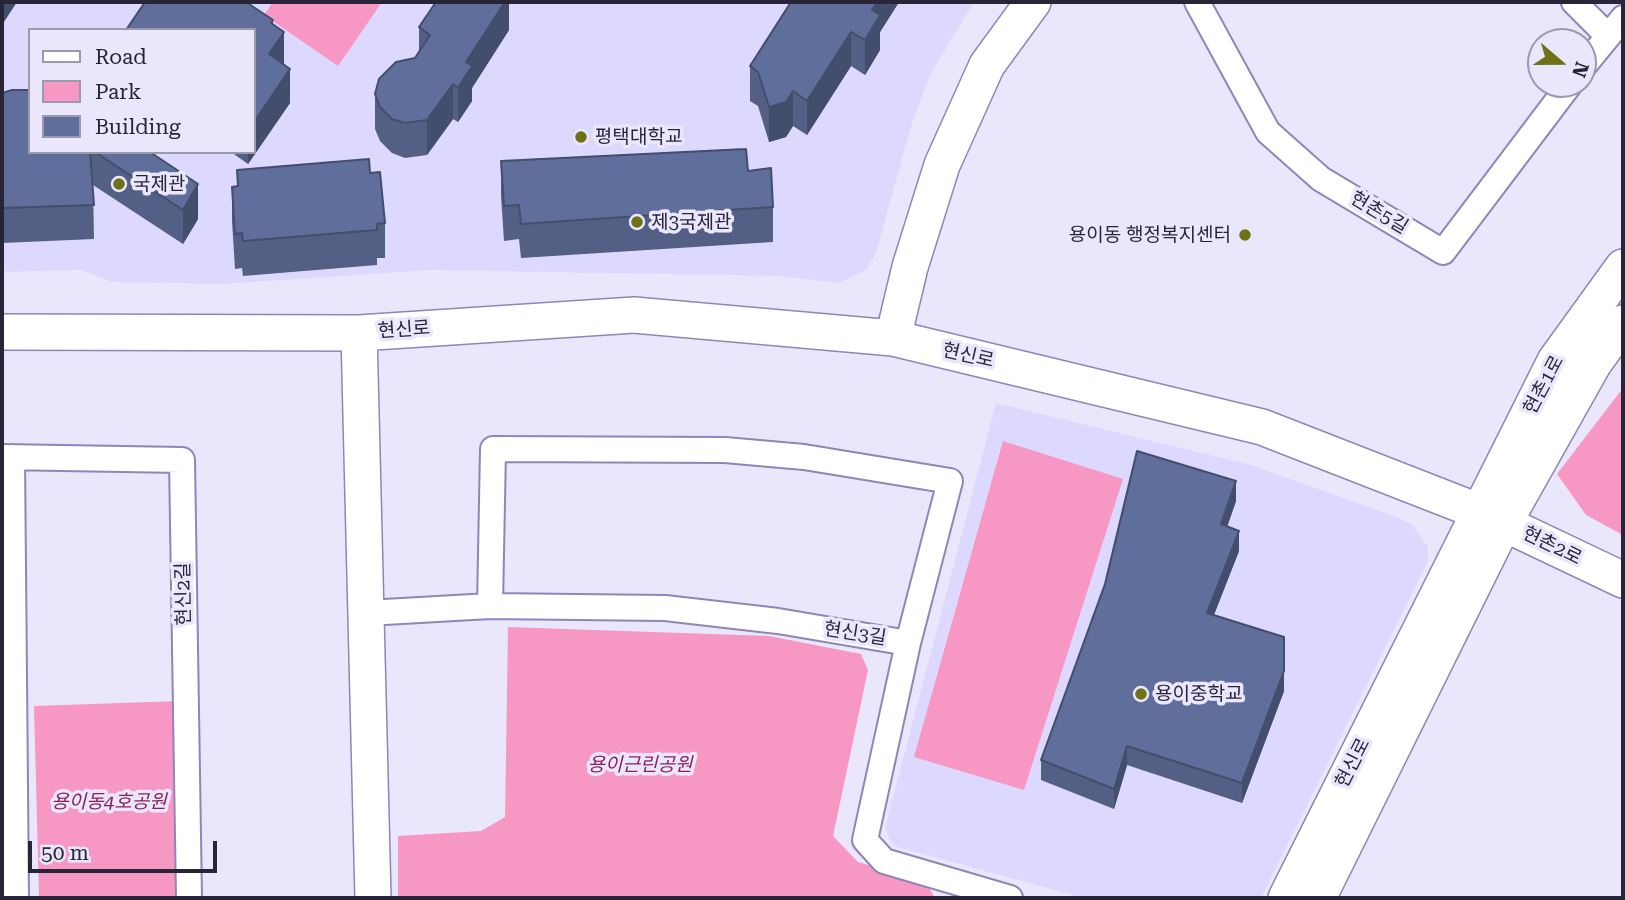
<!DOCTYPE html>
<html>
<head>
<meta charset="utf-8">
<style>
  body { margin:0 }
  #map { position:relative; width:1625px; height:900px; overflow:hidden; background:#eae7fd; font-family:"Roboto Serif",serif }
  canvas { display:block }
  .frame { position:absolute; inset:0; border:4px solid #282539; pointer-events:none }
  .legend { position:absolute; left:28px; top:28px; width:228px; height:126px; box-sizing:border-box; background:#eae7fd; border:2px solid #9c99af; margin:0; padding:9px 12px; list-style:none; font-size:21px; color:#282539 }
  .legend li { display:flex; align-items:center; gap:14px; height:35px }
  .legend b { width:35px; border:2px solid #9c99af }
  .north { position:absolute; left:1527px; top:28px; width:70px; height:70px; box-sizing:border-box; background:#eae7fd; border:2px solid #9c99af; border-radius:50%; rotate:110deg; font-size:19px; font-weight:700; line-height:28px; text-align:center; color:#282539 }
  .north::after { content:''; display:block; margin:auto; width:24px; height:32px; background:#6e7116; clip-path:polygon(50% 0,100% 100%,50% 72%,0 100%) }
  .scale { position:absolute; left:28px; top:841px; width:189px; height:32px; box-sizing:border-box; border:4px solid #282539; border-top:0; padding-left:9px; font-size:21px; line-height:24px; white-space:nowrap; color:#282539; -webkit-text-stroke:5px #eae7fd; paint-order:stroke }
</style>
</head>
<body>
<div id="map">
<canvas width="1625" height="900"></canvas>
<div class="frame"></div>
<ul class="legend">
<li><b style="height:9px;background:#fff"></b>Road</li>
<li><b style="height:19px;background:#f798c4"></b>Park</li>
<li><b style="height:19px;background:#606e9b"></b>Building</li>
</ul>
<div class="north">N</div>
<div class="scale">50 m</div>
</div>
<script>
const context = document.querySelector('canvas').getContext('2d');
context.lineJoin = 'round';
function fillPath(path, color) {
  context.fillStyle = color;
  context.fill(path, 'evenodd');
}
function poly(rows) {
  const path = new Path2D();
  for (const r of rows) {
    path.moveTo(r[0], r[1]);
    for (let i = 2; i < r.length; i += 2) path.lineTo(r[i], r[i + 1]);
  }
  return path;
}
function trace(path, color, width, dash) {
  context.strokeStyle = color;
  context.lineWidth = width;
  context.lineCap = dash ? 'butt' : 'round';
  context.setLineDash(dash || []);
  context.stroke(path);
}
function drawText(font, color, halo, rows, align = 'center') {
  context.font = font + ' "Roboto Serif","Noto Sans KR",serif';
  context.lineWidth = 7;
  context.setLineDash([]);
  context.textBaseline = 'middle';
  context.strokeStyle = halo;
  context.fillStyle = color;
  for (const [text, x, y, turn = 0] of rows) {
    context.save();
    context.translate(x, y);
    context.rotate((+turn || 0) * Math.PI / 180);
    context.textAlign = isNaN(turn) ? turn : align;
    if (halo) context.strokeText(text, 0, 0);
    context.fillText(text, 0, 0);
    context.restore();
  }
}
fillPath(poly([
  [2,2,974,2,930,75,912,123,876,253,866,270,838,283,777,276,431,270,222,284,112,282,82,270,2,272],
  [30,30,254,30,254,152,30,152],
  [996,403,1251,465,1394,516,1413,525,1428,547,1428,561,1261,898,1084,898,894,846,889,838,885,828]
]), '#ddd8fd');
fillPath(poly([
  [273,2,382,2,338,66,264,15],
  [1623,388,1623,535,1586,515,1557,474],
  [1003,441,1123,479,1024,790,914,757],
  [508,627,769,636,861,654,868,670,833,836,858,862,925,881,935,898,398,898,398,836,481,831,505,817],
  [179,701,184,898,39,898,34,706]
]), '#f798c4');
const street = poly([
  [1197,2,1268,132,1321,179,1443,252,1570,84],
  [1574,2,1607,35],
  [1583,67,1623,18],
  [2,457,182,460,189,898],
  [12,457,16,898],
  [490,606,493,449,725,450,804,457,950,481,908,643,865,840,884,861,1010,898],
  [367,613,490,606,665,608,778,621,908,643]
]);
const secondary = poly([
  [2,332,359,333,634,315,893,338,1262,427,1480,512,1623,580],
  [359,333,373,898],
  [893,338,910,267,942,165,987,65,1033,2],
  [1286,898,1555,361,1623,267],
  [1318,898,1504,523,1594,363,1623,323]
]);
trace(street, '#8e86b8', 28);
trace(secondary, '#8e86b8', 38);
trace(street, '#fff', 24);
trace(secondary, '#fff', 35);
fillPath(poly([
  [509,2,509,30,472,88,472,101,458,122,453,119,427,155,405,158,392,153,380,141,375,129,375,94,415,58,419,52,419,27],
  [791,2,899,2,880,32,880,50,865,75,851,66,807,135,793,126,786,137,769,142,758,106,750,101,750,66],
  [273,25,284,64,290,103,248,164,231,152,254,152,254,30],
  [2,93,30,152,150,152,198,219,183,244,93,185,94,239,2,243],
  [501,161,748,171,773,207,773,242,521,258,519,239,504,241,501,196],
  [237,170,370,173,385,223,385,258,377,258,377,265,243,276,242,268,235,269,232,221,232,187,237,186],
  [1236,501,1227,527,1239,551,1214,615,1284,691,1242,803,1127,765,1114,809,1041,780,1041,760]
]), '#535f85');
fillPath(poly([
  [2,2,17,2,2,25],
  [502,2,509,2,509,30,472,88,472,101,458,122,458,88,466,62],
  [877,2,899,2,880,32,880,50,865,75,865,40,872,10],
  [273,20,273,48,284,32,284,67,269,54,271,23],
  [851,32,851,66,807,135,807,101],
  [290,69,290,103,248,164,248,152,254,152,254,122],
  [453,84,453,119,427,155,427,120],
  [793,91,793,126,786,137,769,142,769,107],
  [198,184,198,219,183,244,183,210],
  [1236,481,1236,501,1221,544,1221,524],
  [1239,531,1239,551,1207,632,1207,613],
  [1284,671,1284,691,1242,803,1242,783],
  [1127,746,1127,765,1114,809,1114,789]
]), '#434d6c');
const building = poly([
  [145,2,246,2,273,20,271,23,284,32,269,54,290,69,254,122,254,30,126,30,145,2],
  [436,2,505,2,466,62,472,66,458,88,453,84,427,120,405,123,392,119,380,107,375,94,379,79,396,62,415,58,430,35,419,27,436,2],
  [791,2,877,2,872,10,880,15,865,40,851,32,807,101,793,91,786,102,769,107,758,72,750,66,791,2],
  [12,90,30,90,30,152,90,152,94,205,2,208,2,93,12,90],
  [746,149,748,171,771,168,773,207,521,224,519,205,504,206,501,161,746,149],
  [95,152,150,152,198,184,183,210,95,152],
  [369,159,370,173,380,172,385,223,377,224,377,230,243,241,242,233,235,234,232,187,238,186,237,170,369,159],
  [1137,451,1236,481,1221,524,1239,531,1207,613,1284,637,1284,671,1242,783,1127,746,1114,789,1041,760,1105,584,1137,451]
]);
fillPath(building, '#606e9b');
trace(building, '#434d6c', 2);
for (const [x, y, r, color] of [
  [581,137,7,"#6e7116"],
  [119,184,7,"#6e7116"],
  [637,222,7,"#6e7116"],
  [1245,235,7,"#6e7116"],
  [1141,694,7,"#6e7116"]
]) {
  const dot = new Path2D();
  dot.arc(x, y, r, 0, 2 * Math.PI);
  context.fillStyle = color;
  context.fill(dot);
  trace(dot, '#eae7fd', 2.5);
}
drawText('19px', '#282539', '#eae7fd', [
  ["평택대학교",595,137],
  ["국제관",133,184],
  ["제3국제관",651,222],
  ["용이동 행정복지센터",1231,235,"right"],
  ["용이중학교",1155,694]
], 'left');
drawText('19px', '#282539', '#eae7fd', [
  ["현촌5길",1379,213,31],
  ["현신로",404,330,-4],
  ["현신로",968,356,13],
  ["현촌1로",1544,385,-62],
  ["현촌2로",1552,546,26],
  ["현신2길",184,594,-91],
  ["현신3길",855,634,9],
  ["현신로",1353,763,-63]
]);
drawText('italic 19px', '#8a205a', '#eae7fd', [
  ["용이근린공원",640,765],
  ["용이동4호공원",109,802]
]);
</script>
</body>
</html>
